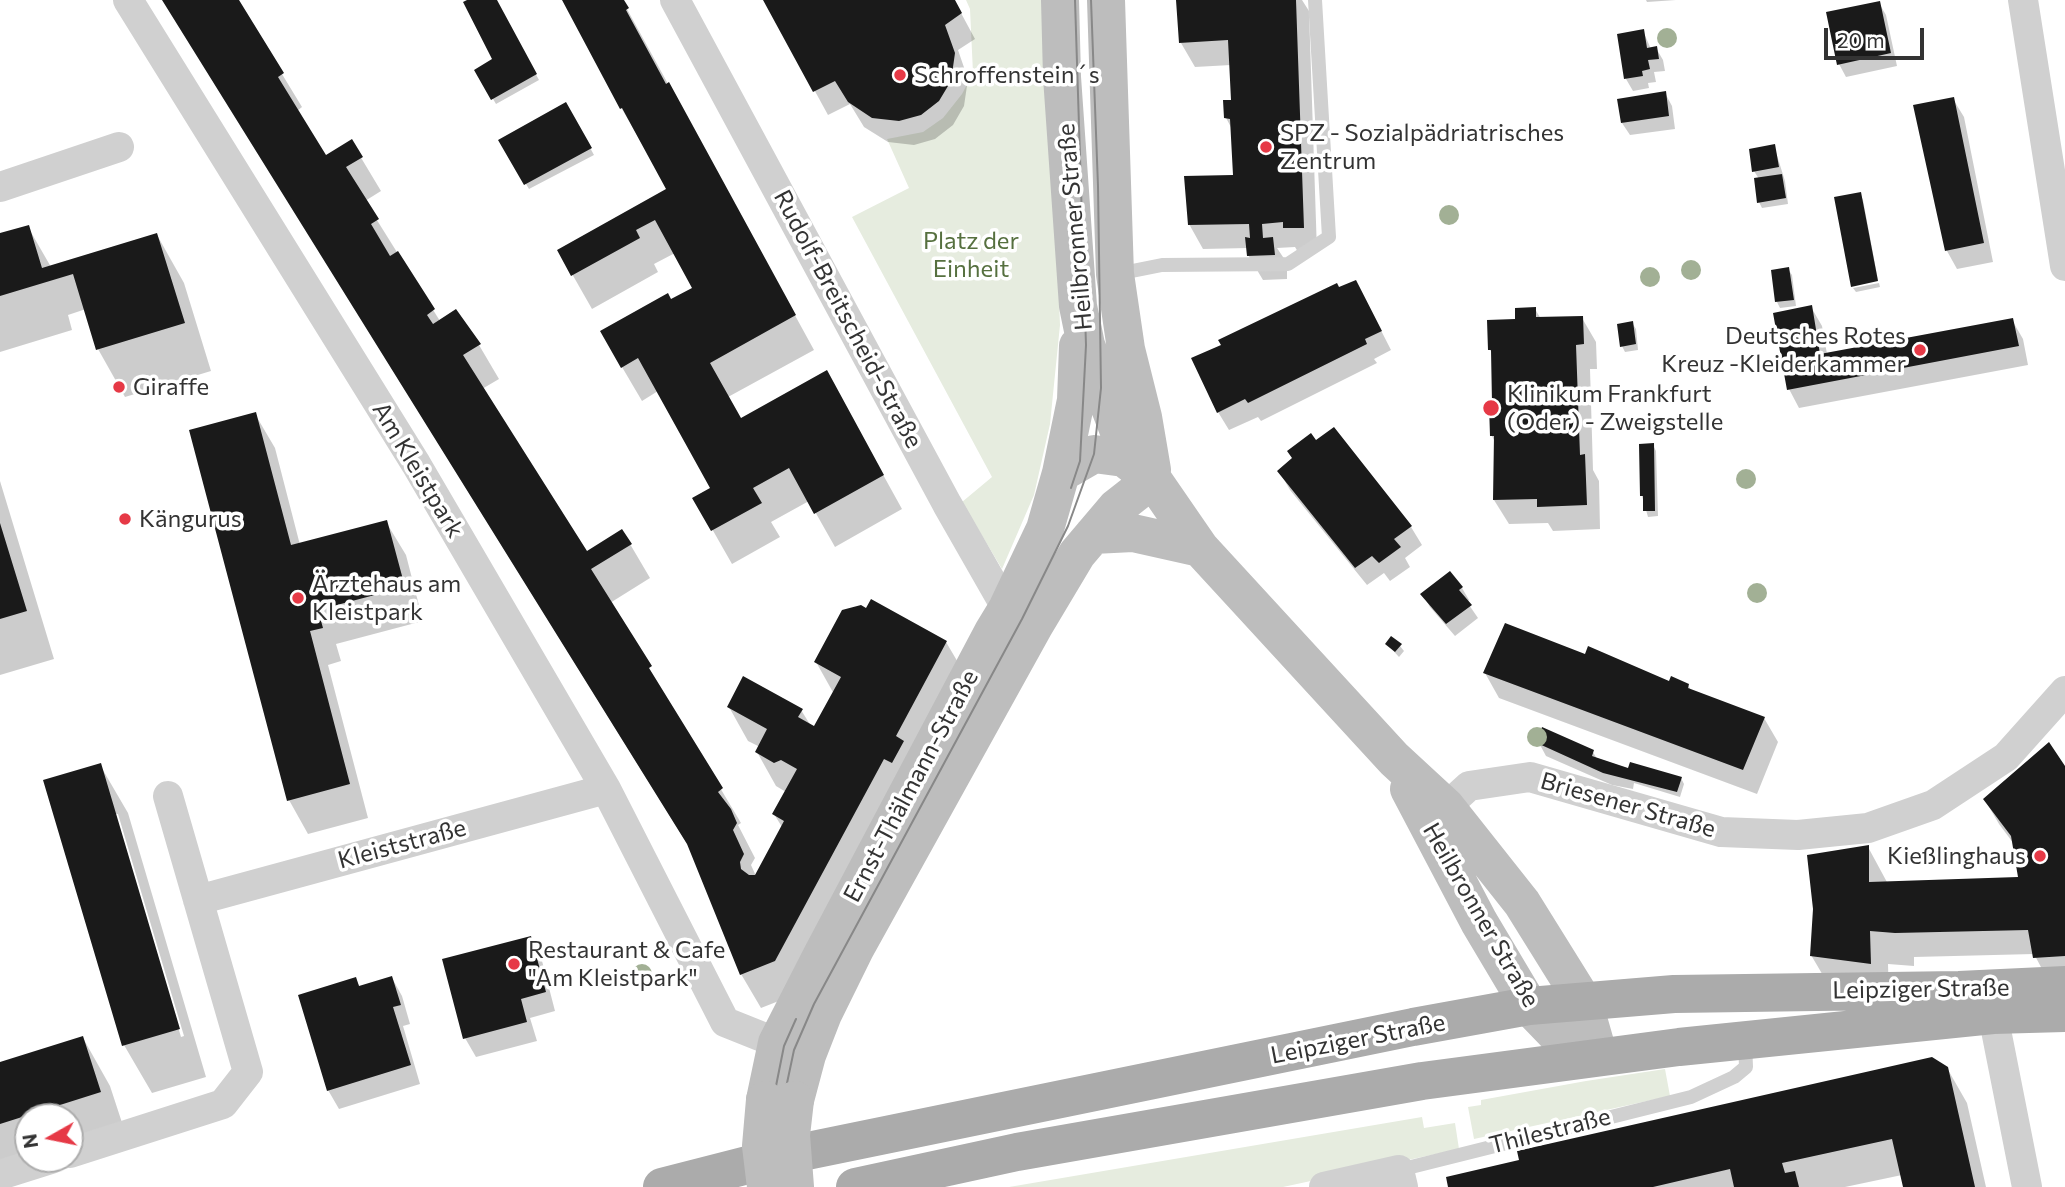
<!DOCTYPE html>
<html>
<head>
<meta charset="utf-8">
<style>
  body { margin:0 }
  #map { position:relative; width:2065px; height:1187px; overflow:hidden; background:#fff; font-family:Commissioner,sans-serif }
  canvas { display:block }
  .north { position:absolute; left:14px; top:1103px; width:70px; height:70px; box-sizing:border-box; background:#fff; border:2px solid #adadad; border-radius:50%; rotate:261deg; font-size:19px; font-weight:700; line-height:28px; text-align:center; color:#333 }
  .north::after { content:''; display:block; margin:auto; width:24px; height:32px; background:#e63946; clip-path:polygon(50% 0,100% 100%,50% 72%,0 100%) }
  .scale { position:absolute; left:1824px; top:28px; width:100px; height:32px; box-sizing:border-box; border:4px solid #333; border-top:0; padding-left:9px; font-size:21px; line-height:24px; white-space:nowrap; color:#333; -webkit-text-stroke:5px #fff; paint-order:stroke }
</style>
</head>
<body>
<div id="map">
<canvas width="2065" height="1187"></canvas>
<div class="north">N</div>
<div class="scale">20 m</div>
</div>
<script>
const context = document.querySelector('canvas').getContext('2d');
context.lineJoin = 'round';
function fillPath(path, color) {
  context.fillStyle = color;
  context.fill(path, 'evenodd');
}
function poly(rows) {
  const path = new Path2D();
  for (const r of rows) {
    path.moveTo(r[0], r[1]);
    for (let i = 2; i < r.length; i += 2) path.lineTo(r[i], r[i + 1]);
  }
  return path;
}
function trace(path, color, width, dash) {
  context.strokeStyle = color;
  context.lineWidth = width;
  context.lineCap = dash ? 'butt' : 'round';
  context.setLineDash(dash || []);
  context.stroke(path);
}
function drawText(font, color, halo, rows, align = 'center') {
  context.font = font + ' Commissioner,sans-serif';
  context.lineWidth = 7;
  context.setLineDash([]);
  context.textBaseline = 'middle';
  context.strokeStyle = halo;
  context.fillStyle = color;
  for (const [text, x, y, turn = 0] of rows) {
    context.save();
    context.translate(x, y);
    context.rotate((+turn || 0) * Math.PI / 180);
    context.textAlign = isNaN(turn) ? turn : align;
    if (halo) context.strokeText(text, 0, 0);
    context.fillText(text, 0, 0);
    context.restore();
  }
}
fillPath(poly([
  [966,0,1047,0,1060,325,1050,424,1034,495,1002,569,962,502,992,477,852,217,909,188,887,139,923,132,943,118,962,94,973,73,970,9],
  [1665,1069,1670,1096,1474,1139,1468,1107,1481,1105,1481,1100,1586,1081],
  [1422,1117,1424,1128,1455,1123,1459,1149,1283,1187,1009,1187]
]), '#e6ecdf');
fillPath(poly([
  [163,0,237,0,302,107,297,111,326,158,351,141,381,191,365,201,440,321,456,312,479,345,499,379,482,389,586,553,630,544,650,578,610,603,741,823,738,825,755,858,751,865,756,876,782,827,774,814,786,792,776,786,757,752,760,747,748,741,729,707,801,710,811,726,815,729,834,694,816,662,946,642,966,676,794,995,761,1008,741,974,691,850],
  [470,0,495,0,539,80,496,104,476,70,495,60],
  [564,0,622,0,814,350,728,397,741,420,845,406,902,509,835,547,809,501,771,522,780,537,732,564,695,499,712,489,658,391,642,401,622,367,671,302,695,289,675,253,654,264,658,272,592,309,559,251,668,189,622,109],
  [765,0,954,0,975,39,958,50,968,79,964,106,953,125,935,139,914,145,888,142,864,127,850,104,828,115],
  [1178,0,1302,0,1309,11,1317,252,1298,252,1295,247,1277,248,1287,263,1287,279,1263,280,1248,255,1248,248,1203,249,1189,224,1235,177,1232,129,1226,118,1233,102,1231,65,1195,67,1181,43],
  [1646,0,1676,0,1647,2],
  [1879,3,1886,15,1897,66,1846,77,1839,64],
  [1643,31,1651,49,1656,48,1663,60,1665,71,1654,72,1656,82,1648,83,1649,88,1633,91,1626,79,1619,35],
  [1665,93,1672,106,1675,129,1630,135,1622,123],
  [1953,99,1964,117,1993,262,1957,269,1947,251,1916,106],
  [566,104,594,155,529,189,500,141],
  [1774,146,1785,181,1788,204,1762,208,1759,202,1759,179,1754,171],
  [1860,194,1863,200,1878,280,1852,285],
  [28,227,51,267,157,235,184,283,211,371,125,397,98,349,86,309,68,315,72,330,0,352,0,235],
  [1788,269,1792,275,1796,306,1780,308,1777,302,1773,271],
  [1879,283,1880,287,1856,292,1853,288],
  [1339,290,1366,301,1391,350,1374,359,1377,363,1261,421,1258,417,1229,430,1218,412],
  [1811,307,1822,326,1827,354,2012,320,2023,339,2028,365,1799,408,1789,389],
  [1535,309,1541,319,1582,318,1596,342,1597,369,1590,369,1593,470,1599,481,1600,529,1553,531,1548,523,1509,524,1494,500,1495,442,1492,436,1494,404,1493,354,1490,350,1517,321],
  [1632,323,1636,329,1638,350,1625,352,1622,346],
  [255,414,275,448,300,545,386,522,406,555,423,621,336,644,341,661,328,665,368,818,308,834,289,800],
  [1316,442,1411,527,1422,545,1405,558,1410,567,1390,581,1384,573,1367,585,1290,490,1279,471],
  [1653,445,1656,451,1658,516,1648,517,1642,496],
  [0,481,54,659,0,675],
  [1450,573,1462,588,1469,600,1467,602,1478,618,1455,636,1430,607,1423,595],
  [1387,644,1400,646,1404,651,1399,657],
  [1586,656,1670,683,1688,685,1692,692,1764,718,1778,742,1757,794,1499,698,1485,673],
  [1539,743,1593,752,1597,759,1627,769,1681,778,1684,784,1680,797,1634,783,1633,789,1612,785,1546,756],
  [100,765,128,813,206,1077,152,1093,124,1045],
  [115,814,118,814,184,1036,181,1037],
  [2065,769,2065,981,2049,982,2034,954,1914,957,1914,966,1888,964,1889,997,1831,989,1811,955,1868,847,1888,884,2021,879,2014,844,1999,824,1985,800],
  [530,938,541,957,555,1011,530,1018,537,1041,476,1057,465,1038],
  [392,978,402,996,410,1024,403,1026,420,1084,339,1109,328,1090,355,979,360,987],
  [83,1038,110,1086,128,1141,70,1159,70,1117,28,1117,28,1159,0,1181,0,1063],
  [1947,1068,1967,1103,1986,1187,1905,1187,1902,1175,1845,1187,1450,1187]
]), '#0003');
fillPath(poly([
  [162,0,239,0,284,73,278,77,326,155,352,139,363,157,346,167,379,219,371,224,390,256,398,251,435,309,427,315,433,324,456,309,481,344,463,355,587,551,622,529,632,544,591,569,652,666,649,668,723,788,718,792,731,809,737,823,733,830,744,854,740,862,741,869,749,875,755,875,784,821,772,814,797,769,781,760,774,763,755,752,767,729,727,707,743,676,803,709,798,717,814,726,841,677,814,662,842,610,861,605,866,608,871,599,947,641,896,736,904,741,892,763,884,759,775,961,740,975,687,844],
  [467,0,497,0,537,74,491,100,474,70,492,59,463,2],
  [562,0,624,0,629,8,626,10,666,84,669,82,796,315,710,363,741,418,827,370,884,475,814,514,789,468,753,488,762,503,711,531,692,498,710,488,638,358,621,368,600,331,668,293,671,299,692,288,655,220,636,230,640,238,571,276,557,250,666,189,622,108,620,109],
  [763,0,955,0,962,13,945,25,955,53,951,81,939,101,921,115,899,121,872,118,848,102,835,81,813,92],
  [1176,0,1296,0,1304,228,1283,228,1283,222,1262,224,1263,238,1273,237,1275,255,1247,256,1245,237,1250,238,1249,224,1188,225,1184,176,1233,175,1230,119,1224,118,1223,100,1231,100,1228,40,1179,43],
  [1880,1,1891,53,1837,65,1826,12],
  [1644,29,1647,48,1657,46,1659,59,1648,60,1650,69,1642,71,1643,76,1624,79,1617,34],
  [1666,91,1669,116,1621,123,1617,99],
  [1954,97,1984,243,1945,251,1913,105],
  [566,102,592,148,524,185,498,140],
  [1775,144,1779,167,1752,172,1749,149],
  [1782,174,1786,198,1757,203,1754,178],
  [1861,192,1878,281,1851,287,1834,197],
  [29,225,42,268,157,233,185,323,96,350,73,274,0,296,0,233],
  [1789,267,1794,300,1775,302,1771,270],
  [1356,280,1382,331,1365,339,1367,344,1248,403,1245,399,1217,413,1191,358,1221,345,1218,340,1337,283,1339,287],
  [1812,305,1820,354,2013,318,2019,346,1787,390,1773,313],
  [1536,307,1536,317,1583,316,1584,344,1576,345,1580,455,1585,454,1587,505,1537,507,1537,499,1493,500,1494,436,1490,436,1489,405,1492,403,1491,350,1488,350,1487,320,1515,319,1515,308],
  [1633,321,1636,344,1620,347,1617,324],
  [256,412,291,545,387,520,405,587,318,610,323,628,310,631,350,784,287,801,189,430],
  [1334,427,1412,526,1394,539,1401,547,1379,563,1372,556,1355,568,1277,471,1292,458,1287,451,1311,433,1316,440],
  [1654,443,1655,511,1643,511,1643,496,1640,496,1639,444],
  [0,523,27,611,0,619],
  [1450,571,1463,587,1459,590,1472,605,1446,624,1420,594],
  [1505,623,1585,654,1588,646,1669,681,1671,676,1689,684,1688,688,1765,717,1743,770,1483,673],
  [1391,636,1402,644,1395,652,1385,644],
  [1542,727,1594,750,1592,756,1628,768,1630,762,1682,777,1677,792,1603,773,1537,743],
  [2049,742,2065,766,2065,956,2033,958,2028,930,1895,933,1870,931,1871,964,1810,956,1813,909,1807,855,1869,845,1869,882,2018,877,2011,836,1983,799],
  [101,763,180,1029,122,1046,43,780],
  [531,936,546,992,521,999,527,1022,463,1039,442,959],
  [392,976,401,1005,393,1007,411,1065,327,1091,298,995,356,977,359,986],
  [83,1036,101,1092,0,1124,0,1062],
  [1932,1057,1948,1067,1975,1187,1903,1187,1892,1139,1782,1163,1785,1173,1795,1171,1799,1187,1734,1187,1730,1169,1653,1187,1448,1187,1446,1177,1519,1160,1517,1151]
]), '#1a1a1a');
trace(poly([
  [1117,274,1162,265,1288,264,1329,237,1315,0],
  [1399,1170,1691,1097,1734,1077,1746,1067,1745,1042]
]), '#d0d0d0', 14);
trace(poly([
  [128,0,416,464,606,789,725,1022,795,1050],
  [675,0,947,504,1007,609,1021,618],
  [2023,0,2065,266],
  [0,187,119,147],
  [1446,807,1469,786,1530,777,1721,832,1798,835,1868,828,1933,805,2006,757,2065,691],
  [198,900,606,789],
  [1993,1015,2027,1187],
  [70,1153,223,1104,248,1072,168,796],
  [0,1175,51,1159],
  [1324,1187,1399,1170,1403,1187]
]), '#d0d0d0', 30);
trace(poly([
  [1060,0,1062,77,1078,306,1086,345,1118,429,1200,548,1394,759,1446,807,1522,903,1583,1001,1599,1057],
  [1106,0,1115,274,1126,349,1143,417,1152,470],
  [1061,473,1094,454,1124,458,1148,476],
  [1093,535,1133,533,1200,548],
  [1409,789,1479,922,1529,1006,1557,1035,1599,1057],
  [765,1100,777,1043,822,955,993,632,1007,609,1045,529,1061,473,1076,400,1078,346],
  [795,1100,807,1055,823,1014,855,949,1034,626,1077,554,1116,508,1153,479]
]), '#bdbdbd', 38);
trace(poly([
  [662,1187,783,1156,1413,1027,1529,1006,1674,994,1959,990,2065,985],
  [855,1187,1017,1152,1422,1081,1679,1047,1993,1015,2065,1013]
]), '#ababab', 38);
trace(poly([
  [1071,488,1080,461,1086,345,1075,0],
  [773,1187,769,1142,773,1101,784,1046,796,1019],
  [783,1187,779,1142,783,1102,794,1050,814,1004,1022,619,1068,526,1094,454,1101,388,1098,186,1091,0]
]), '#888', 2);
trace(poly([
  [765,1100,761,1146,766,1187],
  [795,1187,791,1135,795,1100]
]), '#bdbdbd', 38);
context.fillStyle = '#a2b095';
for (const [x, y] of [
  [1667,38],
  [1449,215],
  [1691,270],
  [1650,277],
  [1746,479],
  [1757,593],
  [1537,737],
  [642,974]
]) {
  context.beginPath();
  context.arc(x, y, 10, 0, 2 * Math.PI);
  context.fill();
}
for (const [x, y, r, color] of [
  [900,75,7,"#e63946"],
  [1266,147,7,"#e63946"],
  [1920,350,7,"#e63946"],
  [119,387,7,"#e63946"],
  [1491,408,9,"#e63946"],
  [125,519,7,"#e63946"],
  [298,598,7,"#e63946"],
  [2040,856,7,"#e63946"],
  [514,964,7,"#e63946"]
]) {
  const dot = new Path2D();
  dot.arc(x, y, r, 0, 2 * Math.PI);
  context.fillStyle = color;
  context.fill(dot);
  trace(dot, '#fff', 2.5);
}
drawText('24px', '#333', '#fff', [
  ["Schroffenstein´s",914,75],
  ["SPZ - Sozialpädriatrisches",1280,133],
  ["Zentrum",1280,161],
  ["Deutsches Rotes",1906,336,"right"],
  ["Kreuz -Kleiderkammer",1906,364,"right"],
  ["Giraffe",133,387],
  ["Klinikum Frankfurt",1507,394],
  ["(Oder) - Zweigstelle",1507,422],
  ["Kängurus",139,519],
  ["Ärztehaus am",312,584],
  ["Kleistpark",312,612],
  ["Kießlinghaus",2026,856,"right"],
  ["Restaurant & Cafe",528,950],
  ["\"Am Kleistpark\"",528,978]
], 'left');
drawText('24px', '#333', '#fff', [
  ["Heilbronner Straße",1075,227,-95],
  ["Rudolf-Breitscheid-Straße",848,319,62],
  ["Am Kleistpark",418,470,59],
  ["Ernst-Thälmann-Straße",911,786,-62],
  ["Briesener Straße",1628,805,16],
  ["Kleiststraße",402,844,-15],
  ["Heilbronner Straße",1481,915,60],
  ["Leipziger Straße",1921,989,-1],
  ["Leipziger Straße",1358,1039,-11],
  ["Thilestraße",1550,1131,-14]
]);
drawText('24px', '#56703f', '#fff', [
  ["Platz der",971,241],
  ["Einheit",971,269]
]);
</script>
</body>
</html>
